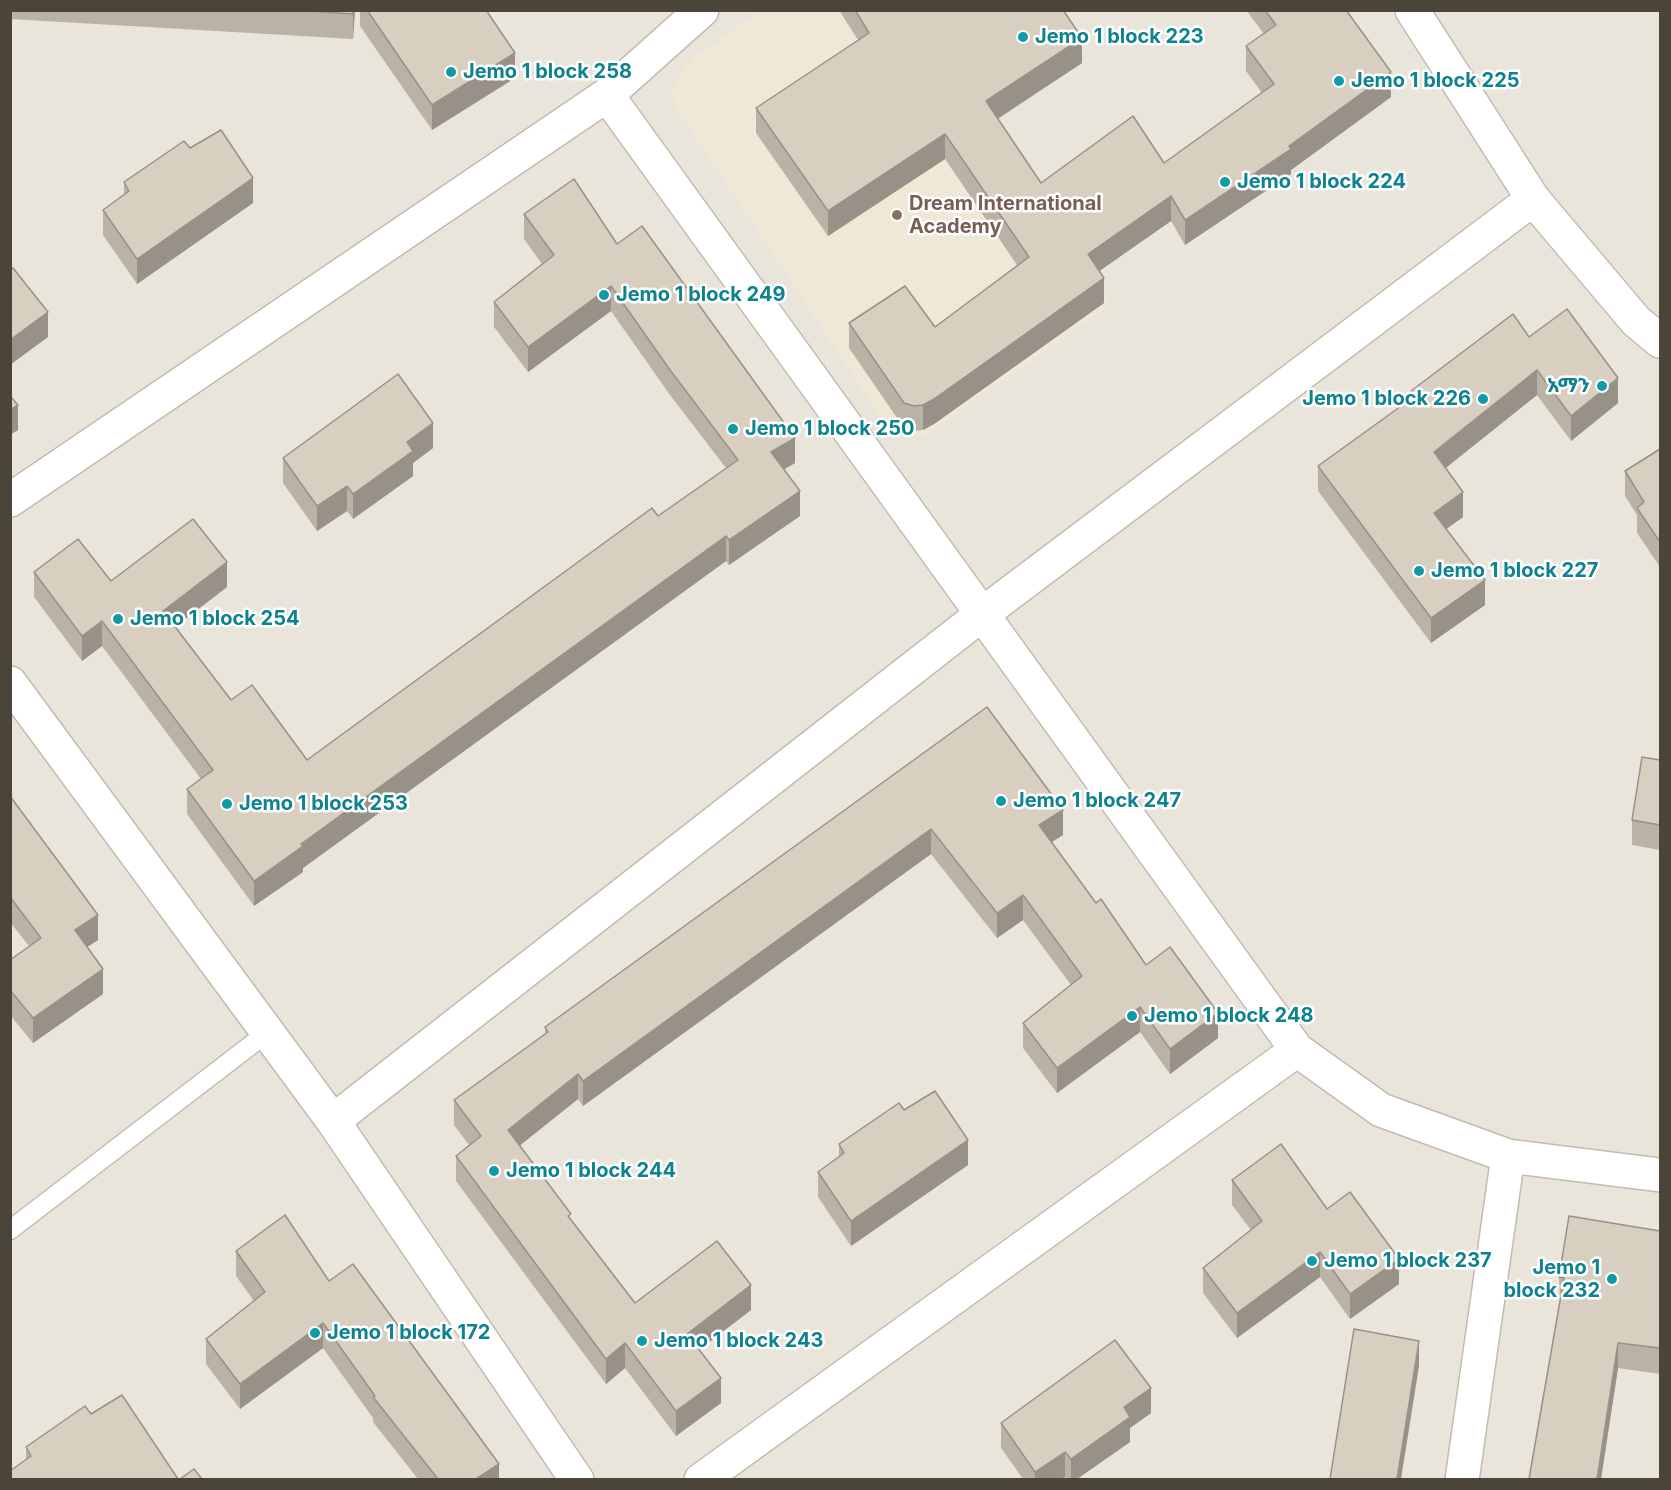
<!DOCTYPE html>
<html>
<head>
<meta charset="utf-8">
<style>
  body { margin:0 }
  #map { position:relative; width:1671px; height:1490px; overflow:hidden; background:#f6f3ec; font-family:Inter,sans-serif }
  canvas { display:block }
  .frame { position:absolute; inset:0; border:12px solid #4b4439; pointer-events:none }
</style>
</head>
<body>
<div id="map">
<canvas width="1671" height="1490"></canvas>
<div class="frame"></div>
</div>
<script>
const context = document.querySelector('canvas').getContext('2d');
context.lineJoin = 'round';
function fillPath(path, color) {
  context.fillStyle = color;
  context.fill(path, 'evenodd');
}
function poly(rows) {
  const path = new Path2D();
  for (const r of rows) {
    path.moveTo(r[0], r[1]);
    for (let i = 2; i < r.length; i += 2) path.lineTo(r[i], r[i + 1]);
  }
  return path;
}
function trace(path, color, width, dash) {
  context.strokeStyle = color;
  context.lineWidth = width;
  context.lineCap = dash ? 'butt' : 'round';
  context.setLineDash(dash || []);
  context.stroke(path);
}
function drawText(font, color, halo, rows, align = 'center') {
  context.font = font + ' Inter,"Noto Sans Ethiopic",sans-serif';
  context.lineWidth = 5;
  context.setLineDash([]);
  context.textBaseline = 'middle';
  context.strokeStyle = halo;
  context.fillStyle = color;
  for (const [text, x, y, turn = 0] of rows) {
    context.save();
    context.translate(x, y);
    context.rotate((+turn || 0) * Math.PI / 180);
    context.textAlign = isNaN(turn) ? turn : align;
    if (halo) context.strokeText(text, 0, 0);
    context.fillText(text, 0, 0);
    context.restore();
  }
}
fillPath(poly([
  [11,11,1660,11,1660,1479,11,1479]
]), '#eae5da');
fillPath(poly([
  [761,11,910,11,1110,305,927,434,916,437,888,425,878,413,674,105,673,89,678,76,692,59]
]), '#efe8d6');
const service = poly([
  [10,1230,268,1032]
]);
const minor = poly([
  [1412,10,1533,199,1636,321,1660,341],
  [607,95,1297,1050,1381,1110,1508,1156,1660,1175],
  [10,500,607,95,702,10],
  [10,683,333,1121,577,1480],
  [333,1121,981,615,1533,199],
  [701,1480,1297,1050],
  [1462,1480,1508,1156]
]);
trace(service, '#c2bbae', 21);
trace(minor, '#c2bbae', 36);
trace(service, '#fff', 18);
trace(minor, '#fff', 33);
fillPath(poly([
  [10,10,355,10,353,39,10,19],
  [360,10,486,10,515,78,432,130,360,26],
  [839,10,1063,10,1082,63,998,119,1041,183,1164,163,1262,93,1246,71,1246,46,1264,34,1246,10,1346,10,1391,97,1291,170,1291,174,1185,245,1171,221,1099,271,1104,303,934,424,923,430,914,431,904,428,849,348,849,323,935,327,1017,265,945,159,828,236,756,133,756,108,858,40],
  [190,148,253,203,137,284,103,235,103,210,124,195,124,182],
  [524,214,617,244,795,463,784,469,800,516,729,565,726,561,303,868,303,872,254,906,187,814,187,789,201,779,102,646,82,661,34,597,34,572,111,581,227,587,175,627,231,700,307,760,726,468,670,395,611,311,528,372,494,327,494,302,542,264,524,239],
  [1529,337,1618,403,1571,441,1537,395,1446,468,1463,517,1446,529,1485,605,1431,643,1318,491,1318,466,1411,399,1411,391],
  [433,448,413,463,413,476,353,519,347,511,317,531,283,483,283,458],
  [1660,449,1660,567,1637,533,1637,515,1625,496,1625,471],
  [987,707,1063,835,1052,842,1096,903,1146,965,1218,1038,1170,1074,1140,1032,1057,1093,1023,1048,1023,1023,1071,985,1023,920,997,938,931,854,583,1106,578,1099,520,1145,571,1219,635,1303,751,1310,699,1350,721,1403,676,1436,625,1368,606,1384,456,1181,456,1156,469,1145,454,1125,454,1100,545,1035,545,1027],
  [1660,760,1660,850,1632,845,1632,820],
  [10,796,98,940,87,947,103,994,33,1043,10,1015,10,960,29,946,10,922],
  [904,1110,968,1165,851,1246,818,1197,818,1172,839,1157,839,1144],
  [1232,1180,1327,1209,1399,1284,1350,1319,1320,1277,1237,1338,1203,1293,1203,1268,1251,1230,1232,1205],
  [1660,1231,1660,1374,1618,1368,1601,1479,1529,1479,1560,1302,1559,1277],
  [236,1251,329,1281,499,1479,418,1479,373,1422,373,1418,323,1348,240,1409,206,1364,206,1339,254,1301,236,1276],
  [1151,1413,1130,1428,1130,1442,1077,1479,1067,1479,1065,1477,1061,1479,1023,1479,1001,1448,1001,1423],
  [91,1414,26,1460,26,1447]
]), '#bab2a6');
fillPath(poly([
  [353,10,355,10,353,39],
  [1082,38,1082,63,986,126,986,101],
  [515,53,515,78,432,130,432,105],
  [1391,72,1391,97,1291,170,1291,174,1185,245,1185,220],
  [945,134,945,159,828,236,828,211],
  [253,178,253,203,137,284,137,259],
  [1171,196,1171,221,1088,279,1088,254],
  [1104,278,1104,303,934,424,923,430,923,405],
  [611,286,611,311,528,372,528,347],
  [48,312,48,337,10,365,10,340],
  [1537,370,1537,395,1434,477,1434,452],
  [1618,378,1618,403,1571,441,1571,416],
  [18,405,18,430,10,435,10,410],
  [433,423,433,448,413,463,413,476,353,519,353,494,407,442],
  [795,438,795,463,771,477,771,452],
  [347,486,347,511,317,531,317,506],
  [800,491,800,516,729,565,729,540],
  [1463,492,1463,517,1434,538,1434,513],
  [726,536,726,561,303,868,303,872,254,906,254,881,301,844],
  [227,562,227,587,163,636,163,611],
  [1485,580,1485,605,1431,643,1431,618],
  [102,621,102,646,82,661,82,636],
  [1063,810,1063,835,1039,850,1039,825],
  [931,829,931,854,583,1106,583,1081],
  [1023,895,1023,920,997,938,997,913],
  [98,915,98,940,75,955,75,930],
  [103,969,103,994,33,1043,33,1018],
  [1140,1007,1140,1032,1057,1093,1057,1068],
  [1218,1013,1218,1038,1170,1074,1170,1049],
  [578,1074,578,1099,508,1155,508,1130],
  [968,1140,968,1165,851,1246,851,1221],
  [1320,1252,1320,1277,1237,1338,1237,1313],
  [1399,1259,1399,1284,1350,1319,1350,1294],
  [751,1285,751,1310,687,1359,687,1334],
  [323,1323,323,1348,240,1409,240,1384],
  [1419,1341,1419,1366,1401,1479,1397,1479],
  [625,1343,625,1368,606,1384,606,1359],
  [1618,1343,1618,1368,1601,1479,1597,1479],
  [721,1378,721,1403,676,1436,676,1411],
  [1151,1388,1151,1413,1130,1428,1130,1442,1077,1479,1071,1479,1071,1459,1124,1407],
  [1065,1452,1065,1477,1061,1479,1035,1479,1035,1472],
  [499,1464,499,1479,476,1479]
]), '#979187');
const building = poly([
  [294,10,353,10,353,14,294,10],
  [367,10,486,10,515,53,432,105,367,10],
  [855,10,1063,10,1082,38,986,101,1041,183,1133,116,1164,163,1274,84,1246,46,1276,25,1265,10,1346,10,1391,72,1289,146,1291,149,1185,220,1171,196,1088,254,1104,278,934,399,923,405,914,406,904,403,849,323,905,286,935,327,1029,257,945,134,828,211,756,108,869,33,855,10],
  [221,130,253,178,137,259,103,210,129,191,124,182,184,141,190,148,221,130],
  [574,179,617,244,642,226,795,438,771,452,800,491,729,540,726,536,301,844,303,846,254,881,187,789,213,770,102,621,82,636,34,572,78,539,111,581,193,519,227,562,163,611,231,700,252,685,307,760,652,508,658,516,738,460,670,370,611,286,528,347,494,302,554,255,524,214,574,179],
  [13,268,48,312,10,340,10,270,13,268],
  [1567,309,1618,378,1571,416,1537,370,1434,452,1463,492,1434,513,1485,580,1431,618,1318,466,1415,396,1411,391,1513,314,1529,337,1567,309],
  [398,374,433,423,407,442,413,451,353,494,347,486,317,506,283,458,398,374],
  [10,396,18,405,10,410,10,396],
  [1660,449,1660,542,1637,508,1644,502,1625,471,1660,449],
  [987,707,1063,810,1039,825,1096,903,1101,899,1146,965,1170,947,1218,1013,1170,1049,1140,1007,1057,1068,1023,1023,1082,976,1023,895,997,913,931,829,583,1081,578,1074,508,1130,571,1214,568,1216,635,1303,717,1241,751,1285,687,1334,721,1378,676,1411,625,1343,606,1359,456,1156,481,1136,454,1100,548,1032,545,1027,987,707],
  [1642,757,1660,760,1660,825,1632,820,1642,757],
  [10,796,98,915,75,930,103,969,33,1018,10,990,10,960,41,938,10,897,10,796],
  [935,1091,968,1140,851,1221,818,1172,844,1153,839,1144,899,1103,904,1110,935,1091],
  [1281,1144,1327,1209,1350,1192,1399,1259,1350,1294,1320,1252,1237,1313,1203,1268,1262,1221,1232,1180,1281,1144],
  [285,1215,329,1281,353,1264,499,1464,476,1479,438,1479,373,1397,375,1396,323,1323,240,1384,206,1339,265,1292,236,1251,285,1215],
  [1569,1216,1660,1231,1660,1348,1618,1343,1597,1479,1529,1479,1564,1278,1559,1277,1569,1216],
  [1354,1329,1419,1341,1397,1479,1330,1479,1354,1329],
  [1115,1340,1151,1388,1124,1407,1130,1417,1071,1459,1065,1452,1035,1472,1001,1423,1115,1340],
  [122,1395,178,1479,10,1479,10,1471,31,1456,26,1447,85,1406,91,1414,122,1395],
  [194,1469,202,1479,180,1479,194,1469]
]);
fillPath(building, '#d8cfc1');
trace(building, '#979187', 1.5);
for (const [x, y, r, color] of [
  [1023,37,6,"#0f9aa8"],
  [451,72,6,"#0f9aa8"],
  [1339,81,6,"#0f9aa8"],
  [1225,182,6,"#0f9aa8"],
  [897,215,6,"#8d6e63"],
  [604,295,6,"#0f9aa8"],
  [1602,386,6,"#0f9aa8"],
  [1483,399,6,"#0f9aa8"],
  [733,429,6,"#0f9aa8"],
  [1419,571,6,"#0f9aa8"],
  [118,619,6,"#0f9aa8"],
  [1001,801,6,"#0f9aa8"],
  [227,804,6,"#0f9aa8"],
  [1132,1016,6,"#0f9aa8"],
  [494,1171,6,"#0f9aa8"],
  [1312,1261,6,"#0f9aa8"],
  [1612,1279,6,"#0f9aa8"],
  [315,1333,6,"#0f9aa8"],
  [642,1341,6,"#0f9aa8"]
]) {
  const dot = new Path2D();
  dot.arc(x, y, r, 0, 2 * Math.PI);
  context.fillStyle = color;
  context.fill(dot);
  trace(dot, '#fff', 2);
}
drawText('bold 20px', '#0d838f', '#fff', [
  ["Jemo 1 block 223",1035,37],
  ["Jemo 1 block 258",463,72],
  ["Jemo 1 block 225",1351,81],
  ["Jemo 1 block 224",1237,182],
  ["Jemo 1 block 249",616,295],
  ["አማን",1590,386,"right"],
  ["Jemo 1 block 226",1471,399,"right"],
  ["Jemo 1 block 250",745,429],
  ["Jemo 1 block 227",1431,571],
  ["Jemo 1 block 254",130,619],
  ["Jemo 1 block 247",1013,801],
  ["Jemo 1 block 253",239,804],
  ["Jemo 1 block 248",1144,1016],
  ["Jemo 1 block 244",506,1171],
  ["Jemo 1 block 237",1324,1261],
  ["Jemo 1",1600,1268,"right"],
  ["block 232",1600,1291,"right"],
  ["Jemo 1 block 172",327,1333],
  ["Jemo 1 block 243",654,1341]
], 'left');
drawText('bold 20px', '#785e54', '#fff', [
  ["Dream International",909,204],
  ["Academy",909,227]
], 'left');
</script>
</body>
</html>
